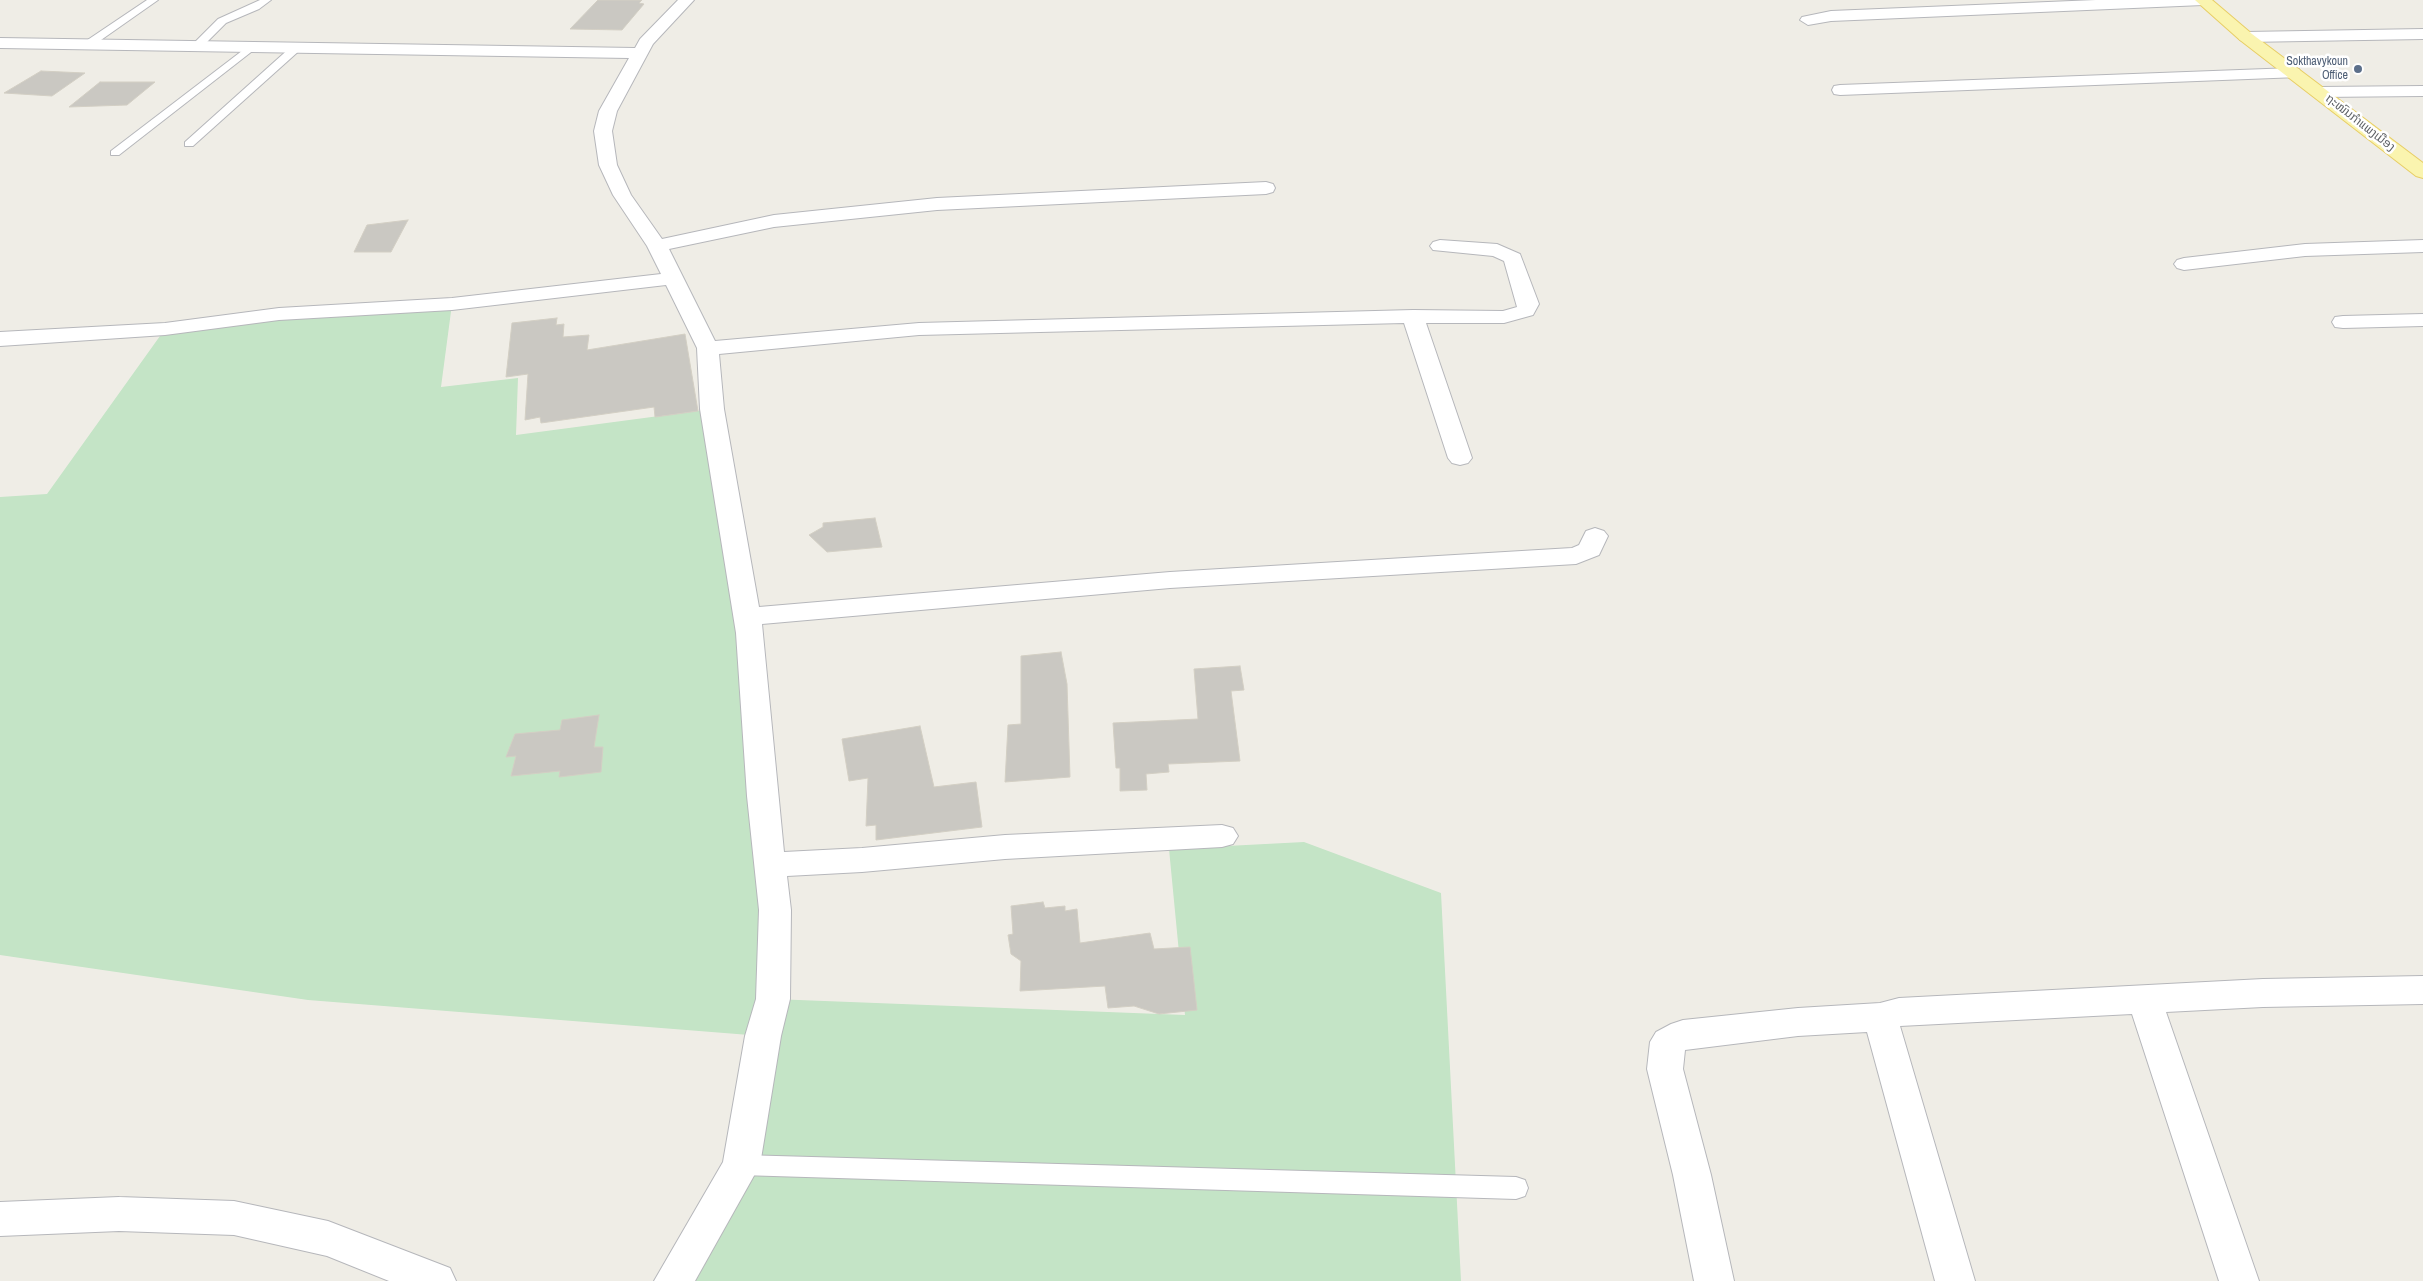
<!DOCTYPE html>
<html>
<head>
<meta charset="utf-8">
<style>
  body { margin:0 }
  canvas { display:block; background:#efede6 }
</style>
</head>
<body>
<canvas width="2423" height="1281"></canvas>
<script>
const context = document.querySelector('canvas').getContext('2d');
context.lineJoin = 'round';
function fillPath(path, color) {
  context.fillStyle = color;
  context.fill(path, 'evenodd');
}
function poly(rows) {
  const path = new Path2D();
  for (const r of rows) {
    path.moveTo(r[0], r[1]);
    for (let i = 2; i < r.length; i += 2) path.lineTo(r[i], r[i + 1]);
  }
  return path;
}
function trace(path, color, width, dash) {
  context.strokeStyle = color;
  context.lineWidth = width;
  context.lineCap = dash ? 'butt' : 'round';
  context.setLineDash(dash || []);
  context.stroke(path);
}
function drawText(font, color, halo, rows, align = 'center') {
  context.font = font + ' "Archivo Narrow","Noto Sans Lao",sans-serif';
  context.lineWidth = 5;
  context.setLineDash([]);
  context.textBaseline = 'middle';
  context.strokeStyle = halo;
  context.fillStyle = color;
  for (const [text, x, y, turn = 0] of rows) {
    context.save();
    context.translate(x, y);
    context.rotate((+turn || 0) * Math.PI / 180);
    context.textAlign = isNaN(turn) ? turn : align;
    if (halo) context.strokeText(text, 0, 0);
    context.fillText(text, 0, 0);
    context.restore();
  }
}
fillPath(poly([
  [452,304,441,387,518,378,516,435,712,409,724,488,773,999,1185,1015,1169,849,1304,842,1441,893,1461,1281,665,1281,732,1146,762,1036,308,1000,0,955,0,497,47,494,165,329]
]), '#c4e4c6');
const building = poly([
  [598,0,642,0,639,3,644,4,622,30,570,29,598,0],
  [41,71,85,73,52,96,4,93,41,71],
  [100,82,155,82,127,105,69,107,100,82],
  [408,220,391,252,354,252,367,225,408,220],
  [557,318,556,325,564,324,563,337,589,335,587,350,685,334,698,411,655,417,654,407,541,423,540,417,525,420,528,374,506,377,512,323,557,318],
  [875,518,882,547,827,552,809,535,823,527,823,523,875,518],
  [1061,652,1067,684,1070,777,1005,782,1008,725,1021,724,1021,656,1061,652],
  [1240,666,1244,690,1231,691,1240,761,1168,764,1169,772,1146,774,1147,790,1120,791,1120,768,1116,768,1113,723,1198,719,1194,669,1240,666],
  [599,715,594,747,603,747,601,772,559,777,560,771,511,776,516,756,506,757,515,734,560,730,562,720,599,715],
  [920,726,934,787,976,782,982,827,876,840,876,825,866,826,868,778,849,781,842,739,920,726],
  [1043,902,1045,908,1065,906,1065,911,1077,909,1080,943,1150,933,1154,949,1190,947,1197,1010,1159,1014,1134,1006,1108,1008,1105,986,1020,991,1021,961,1011,954,1008,935,1013,934,1011,906,1043,902]
]);
fillPath(building, '#cac8c2');
trace(building, '#d3cfc4', 1);
const service = poly([
  [147,0,158,0,91,47,83,47,83,43,147,0],
  [260,0,271,0,259,9,226,23,201,48,193,48,193,44,218,19,260,0],
  [251,44,255,45,255,49,119,155,111,155,111,151,251,44],
  [296,45,301,48,300,50,193,146,185,146,185,142,292,46,296,45],
  [741,1155,1516,1177,1525,1180,1528,1188,1525,1196,1516,1199,741,1175,733,1172,729,1165,733,1158,741,1155]
]);
const minor = poly([
  [678,0,694,0,653,44,617,111,612,131,617,165,631,195,662,239,774,215,937,198,1266,182,1273,184,1275,188,1273,192,1266,194,937,210,774,227,669,249,715,341,919,323,1413,310,1503,311,1517,307,1504,261,1493,256,1433,250,1430,246,1433,242,1440,240,1497,244,1520,254,1539,304,1533,315,1504,323,1426,323,1472,458,1468,463,1460,465,1452,463,1448,458,1404,323,919,335,719,354,724,409,759,607,1170,572,1572,548,1579,545,1586,531,1595,528,1604,531,1608,536,1599,555,1576,564,1170,588,762,624,784,852,862,848,1005,835,1222,825,1233,828,1238,836,1233,844,1222,847,1005,859,862,872,787,876,791,910,790,999,781,1036,760,1165,695,1281,654,1281,723,1162,745,1036,756,999,759,910,747,796,736,633,700,409,697,348,666,285,452,310,279,320,165,335,0,346,0,332,165,323,279,308,452,298,661,274,647,246,613,195,599,165,594,131,599,111,629,58,0,48,0,38,635,48,640,39,678,0],
  [2096,0,2211,0,2203,5,1831,21,1808,25,1800,20,1802,17,1831,11,2096,0],
  [2423,29,2423,39,2246,42,2240,40,2238,37,2240,34,2246,32,2423,29],
  [2293,68,2299,69,2301,73,2299,77,1840,95,1834,94,1832,90,1834,86,1840,85,2293,68],
  [2423,86,2423,96,2320,97,2314,96,2312,92,2314,88,2320,87,2423,86],
  [2423,240,2423,252,2305,256,2184,270,2177,268,2174,264,2177,260,2184,258,2305,244,2423,240],
  [2423,314,2423,326,2343,328,2335,327,2332,322,2335,317,2343,316,2423,314],
  [2423,976,2423,1004,2263,1007,2166,1012,2259,1281,2219,1281,2132,1014,1900,1026,1975,1281,1935,1281,1867,1032,1798,1036,1685,1050,1683,1069,1711,1175,1734,1281,1694,1281,1673,1175,1647,1069,1650,1042,1656,1032,1671,1024,1683,1020,1798,1008,1880,1003,1899,998,2263,979,2423,976],
  [119,1197,234,1201,328,1221,450,1268,456,1281,389,1281,327,1256,234,1235,119,1231,0,1236,0,1202,119,1197]
]);
const primary = poly([
  [2195,0,2212,0,2252,34,2423,163,2423,178,2416,176,2240,40,2195,0]
]);
trace(service, '#b6b7bb', 2);
trace(minor, '#b6b7bb', 2);
trace(primary, '#e8ce65', 2);
fillPath(service, '#fff');
fillPath(minor, '#fff');
fillPath(primary, '#faf4af');
for (const [x, y, r, color] of [
  [2358,69,5,"#5c6f8a"]
]) {
  const dot = new Path2D();
  dot.arc(x, y, r, 0, 2 * Math.PI);
  context.fillStyle = color;
  context.fill(dot);
  trace(dot, '#fff', 2);
}
drawText('12px', '#4e5e75', '#fff', [
  ["Sokthavykoun",2348,62],
  ["Office",2348,76]
], 'right');
drawText('12px', '#5d6065', '#fff', [
  ["ຖະໜົນກຳແພງເມືອງ",2360,123,38]
]);
</script>
</body>
</html>
